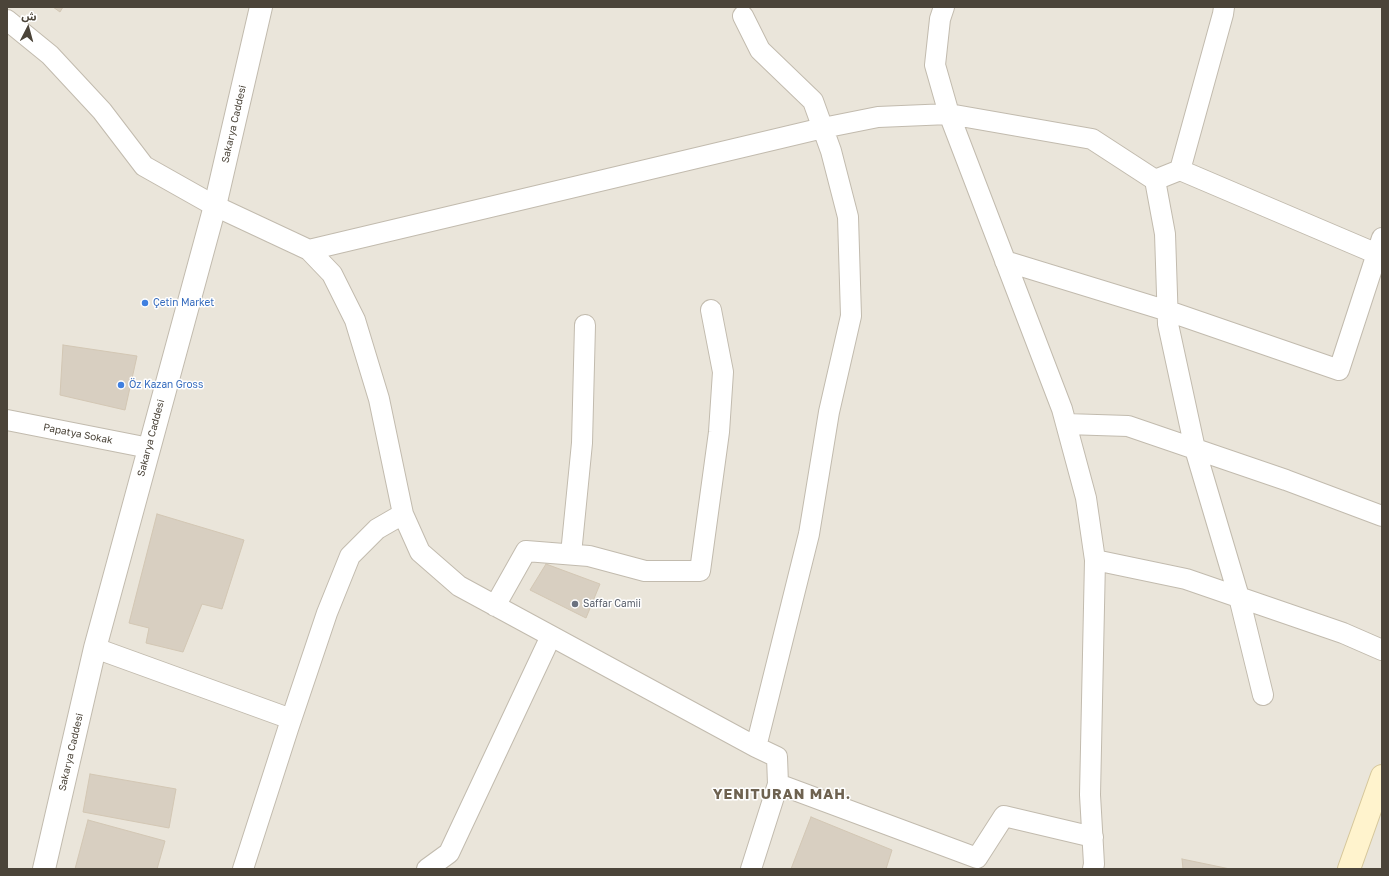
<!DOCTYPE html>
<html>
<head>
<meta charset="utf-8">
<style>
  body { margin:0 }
  #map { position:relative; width:1389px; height:876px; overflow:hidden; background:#f6f3ec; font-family:"Golos Text","Noto Sans Arabic",sans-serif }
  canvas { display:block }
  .frame { position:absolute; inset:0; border:8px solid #4b4439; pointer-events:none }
  .north { position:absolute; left:8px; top:8px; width:40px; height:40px; -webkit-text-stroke:3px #fff; paint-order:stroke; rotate:6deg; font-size:11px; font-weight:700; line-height:16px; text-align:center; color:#4b4439 }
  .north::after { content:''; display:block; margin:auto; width:14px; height:18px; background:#4b4439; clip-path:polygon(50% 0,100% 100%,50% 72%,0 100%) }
</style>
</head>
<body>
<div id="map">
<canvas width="1389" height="876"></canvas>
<div class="frame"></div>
<div class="north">ش</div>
</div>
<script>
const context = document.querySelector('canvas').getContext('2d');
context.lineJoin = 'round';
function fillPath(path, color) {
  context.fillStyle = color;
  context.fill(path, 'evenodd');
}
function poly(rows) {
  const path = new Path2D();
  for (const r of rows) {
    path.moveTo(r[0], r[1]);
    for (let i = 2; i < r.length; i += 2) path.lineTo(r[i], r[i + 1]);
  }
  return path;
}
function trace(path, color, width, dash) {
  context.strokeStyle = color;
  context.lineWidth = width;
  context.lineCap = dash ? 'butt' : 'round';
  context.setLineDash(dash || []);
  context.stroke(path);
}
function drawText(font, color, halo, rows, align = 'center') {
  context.font = font + ' "Golos Text",sans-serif';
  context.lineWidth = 3;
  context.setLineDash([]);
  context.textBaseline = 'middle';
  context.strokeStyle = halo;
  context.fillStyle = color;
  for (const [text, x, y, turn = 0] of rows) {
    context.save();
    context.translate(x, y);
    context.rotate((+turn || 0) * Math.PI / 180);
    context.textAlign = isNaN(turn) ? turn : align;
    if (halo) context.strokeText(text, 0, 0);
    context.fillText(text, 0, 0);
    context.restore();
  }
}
fillPath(poly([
  [7,7,1382,7,1382,869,7,869]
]), '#eae5da');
const building = poly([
  [53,7,63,7,60,12,53,7],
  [63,345,137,356,125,410,60,395,63,345],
  [157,514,244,540,222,609,202,604,183,652,146,643,149,628,129,623,157,514],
  [546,564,600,584,586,618,530,590,546,564],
  [90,774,176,789,169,828,83,812,90,774],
  [811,817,892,850,886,869,791,869,811,817],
  [88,820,165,841,157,869,75,869,88,820],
  [1182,859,1230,869,1183,869,1182,859]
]);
fillPath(building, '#d8cfc1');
trace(building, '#d3c7b4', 1);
const minor = poly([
  [944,7,940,19,935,65,949,114,1062,409,1086,498,1095,560,1090,795,1094,864,1093,869],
  [743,16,760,50,813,101,831,151,848,217,851,316,829,412,809,534,756,747],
  [7,20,50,55,102,111,144,166,215,206,309,250,332,274,355,320,379,399,403,514,420,552,459,586,756,747,777,757,778,784,977,858,1004,816,1093,837],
  [1180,170,1223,14,1224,7],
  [1155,180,1180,170,1382,256],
  [309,250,823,128,878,117,949,114,1092,139,1155,180,1165,234,1168,324,1195,449,1239,597,1263,695],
  [1005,261,1168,311,1339,370,1382,238],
  [7,420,149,448],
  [1066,424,1128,426,1286,480,1382,516],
  [571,554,582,443,585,325],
  [1095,560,1186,579,1343,633,1382,650],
  [495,606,526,551,589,556,645,571,700,571,719,432,723,372,711,310],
  [95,648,291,719],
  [243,869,288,729,327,613,350,556,377,529,403,514],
  [427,869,449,853,551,636],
  [751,869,778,784]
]);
const tertiary = poly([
  [44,869,95,648,215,206,261,7]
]);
const secondary = poly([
  [1349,869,1382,776]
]);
trace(minor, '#c2bbae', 22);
trace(tertiary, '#c2bbae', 24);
trace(secondary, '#d6c79b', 24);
trace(minor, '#fff', 20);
trace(tertiary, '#fff', 22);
trace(secondary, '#fff3cd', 22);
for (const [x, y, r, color] of [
  [145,303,4,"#3f7fe0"],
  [121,385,4,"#3f7fe0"],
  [575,604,4,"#6b7280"]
]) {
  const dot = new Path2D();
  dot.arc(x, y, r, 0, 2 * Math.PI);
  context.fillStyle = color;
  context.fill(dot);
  trace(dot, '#fff', 1.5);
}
drawText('10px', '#4b4439', '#fff', [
  ["Sakarya Caddesi",234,124,-77],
  ["Papatya Sokak",78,434,11],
  ["Sakarya Caddesi",151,438,-75],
  ["Sakarya Caddesi",71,752,-77]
]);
drawText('10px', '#366cbe', '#fff', [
  ["Çetin Market",153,303],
  ["Öz Kazan Gross",129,385]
], 'left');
drawText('10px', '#5b616d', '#fff', [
  ["Saffar Camii",583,604]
], 'left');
context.letterSpacing = '1px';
drawText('bold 14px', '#6e6250', '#fff', [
  ["YENITURAN MAH.",782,795]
]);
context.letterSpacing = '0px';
</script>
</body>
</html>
